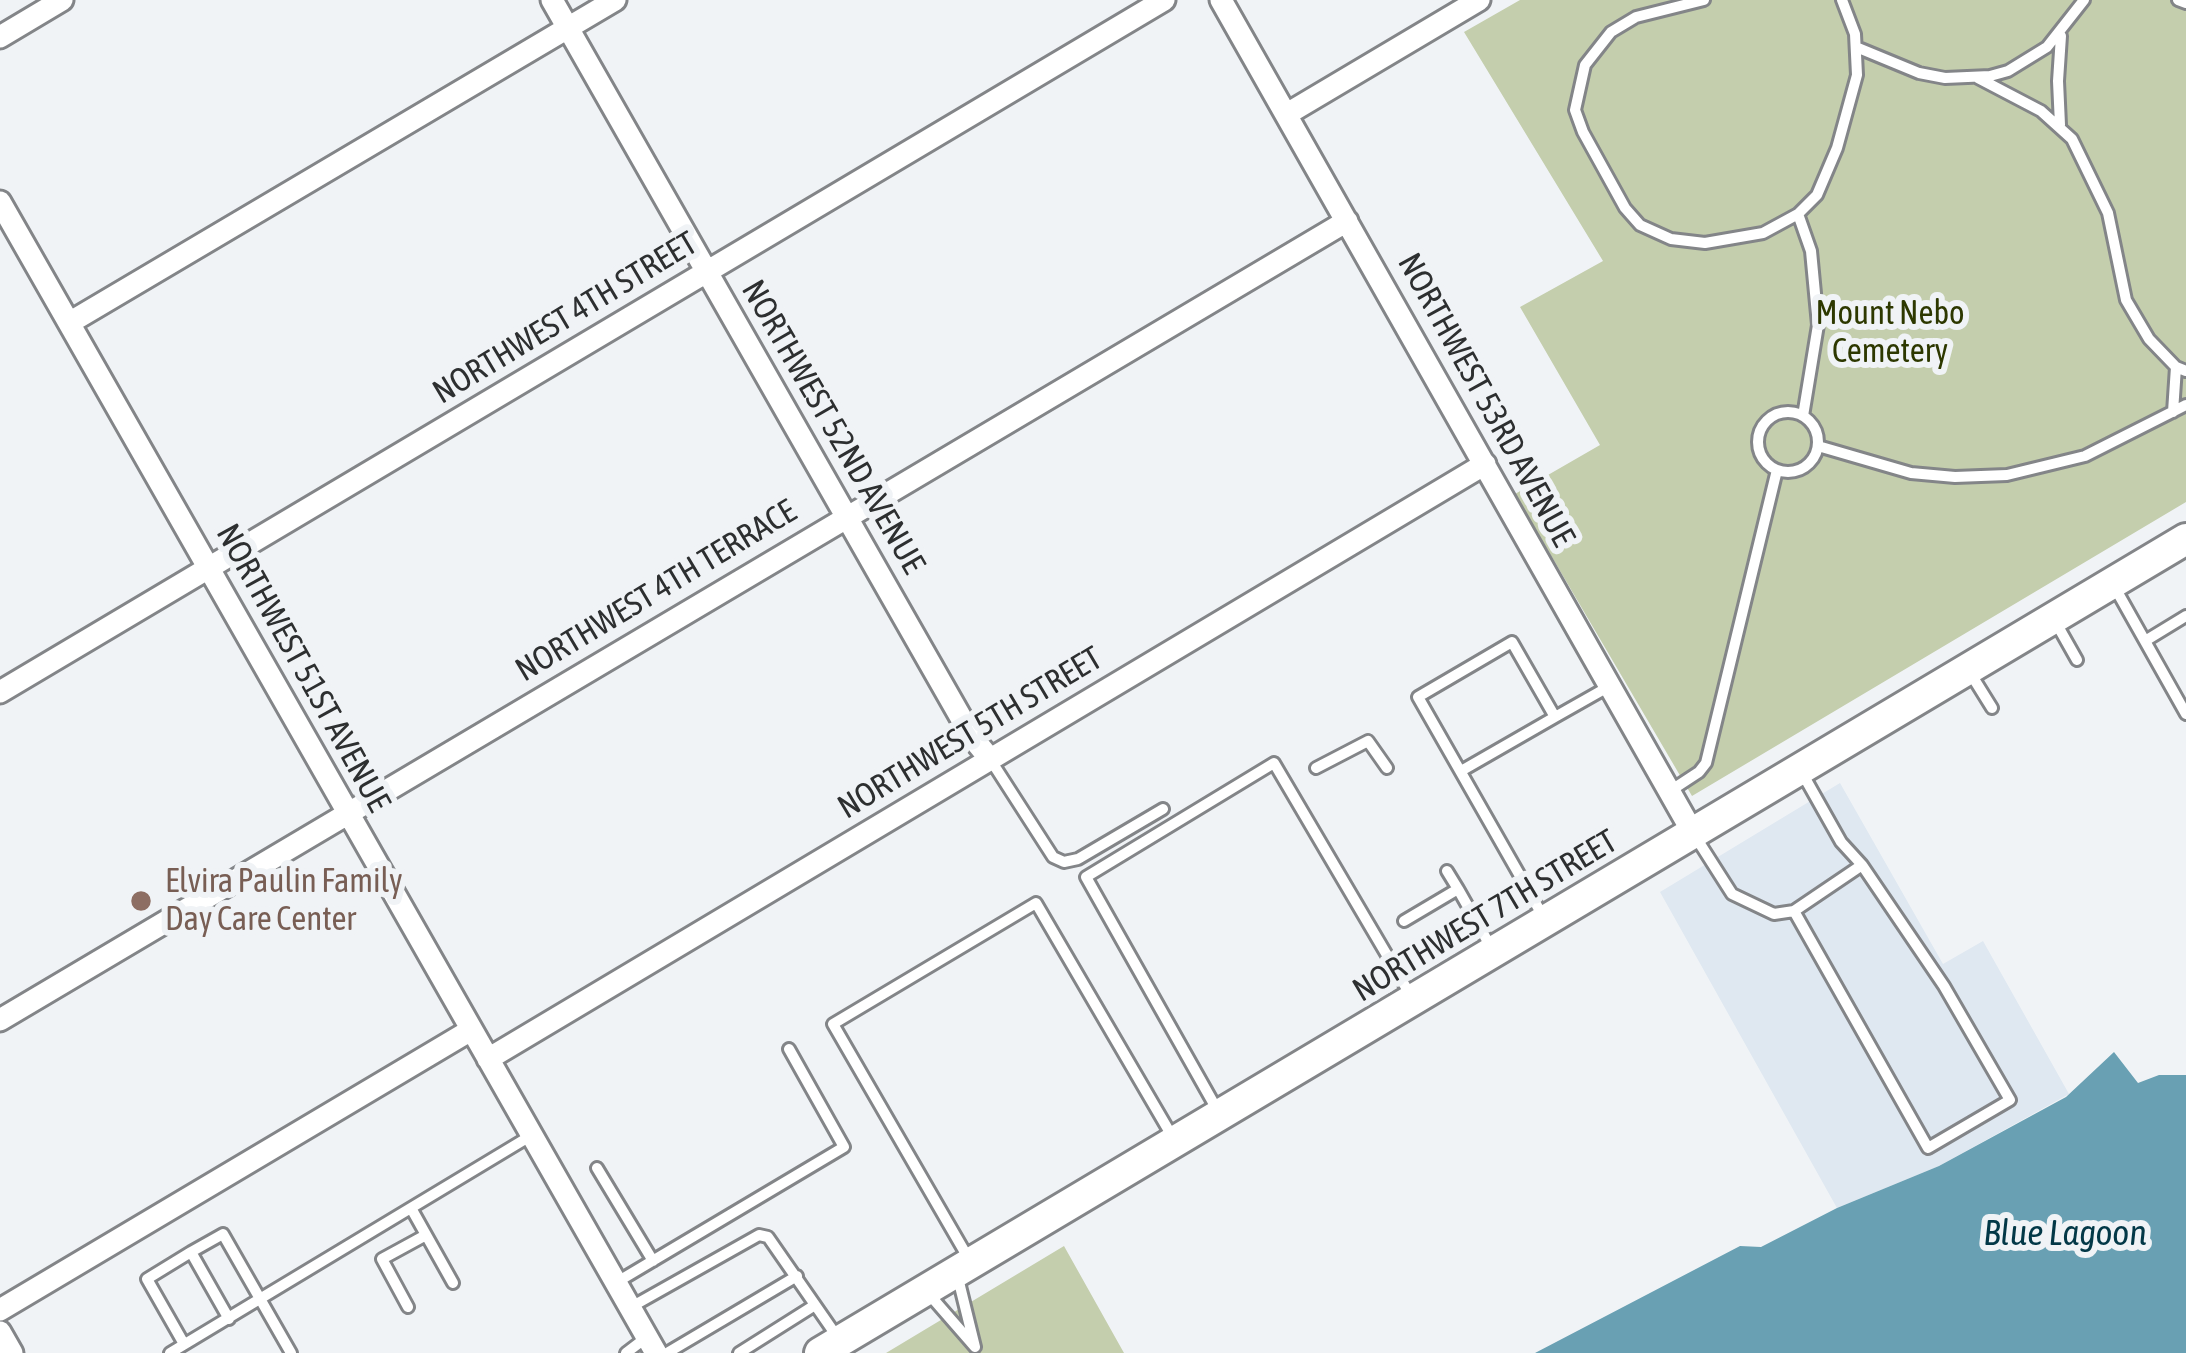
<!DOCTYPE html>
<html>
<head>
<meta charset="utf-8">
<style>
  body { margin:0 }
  canvas { display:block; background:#f0f3f6 }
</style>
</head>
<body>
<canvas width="2186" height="1353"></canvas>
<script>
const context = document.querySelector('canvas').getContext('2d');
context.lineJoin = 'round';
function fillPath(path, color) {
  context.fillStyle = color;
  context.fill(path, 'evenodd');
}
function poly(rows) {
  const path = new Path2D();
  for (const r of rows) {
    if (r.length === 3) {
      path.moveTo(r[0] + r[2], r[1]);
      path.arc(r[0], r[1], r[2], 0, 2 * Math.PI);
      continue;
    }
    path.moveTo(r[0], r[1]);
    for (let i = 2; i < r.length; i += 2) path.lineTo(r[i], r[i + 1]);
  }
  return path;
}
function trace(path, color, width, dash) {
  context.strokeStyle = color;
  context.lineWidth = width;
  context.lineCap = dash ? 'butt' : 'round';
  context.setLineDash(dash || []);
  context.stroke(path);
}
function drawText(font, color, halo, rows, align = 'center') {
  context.font = font + ' "Asap Condensed",sans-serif';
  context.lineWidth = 12;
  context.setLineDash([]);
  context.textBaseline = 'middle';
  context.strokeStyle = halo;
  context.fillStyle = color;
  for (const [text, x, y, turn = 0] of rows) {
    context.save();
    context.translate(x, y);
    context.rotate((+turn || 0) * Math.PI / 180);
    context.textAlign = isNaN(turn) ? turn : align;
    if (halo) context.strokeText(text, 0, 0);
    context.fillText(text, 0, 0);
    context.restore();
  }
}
fillPath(poly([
  [1840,783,1943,964,1983,941,2069,1094,1939,1166,1837,1208,1660,892]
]), '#dfe8f1');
fillPath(poly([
  [1520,0,2186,0,2186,502,1692,796,1515,494,1600,445,1520,307,1603,261,1464,32],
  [1064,1246,1124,1353,886,1353]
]), '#c4cead');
fillPath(poly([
  [2114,1052,2138,1083,2159,1075,2186,1075,2186,1353,1535,1353,1740,1246,1761,1247,1837,1208,1939,1166,2066,1097]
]), '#69a0b3');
const lane = poly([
  [1704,0,1636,17,1611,32,1585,65,1575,110,1583,132,1625,208,1640,225,1671,239,1705,243,1763,233,1798,214,1817,195,1837,148,1857,75,1855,34,1842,0],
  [2178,0,2186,3],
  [1856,47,1919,73,1945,78,1990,76,2008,71,2047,47,2084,0],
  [1978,78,2041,111,2072,139,2108,213,2126,300,2149,339,2176,367,2186,371],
  [2060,125,2058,81,2061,36],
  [1798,214,1811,251,1818,325,1803,416],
  [1788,442,30],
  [2173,412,2176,367],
  [1818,446,1911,473,1955,477,2007,475,2085,456,2186,405],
  [2114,586,2186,714],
  [2055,621,2077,660],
  [2145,641,2186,616],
  [1969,671,1992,708],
  [990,759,1053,857,1064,862,1078,859,1163,809],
  [1316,768,1368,741,1387,768],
  [1461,771,1555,717],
  [1667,793,1699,772,1706,763,1777,470],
  [1695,836,1732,894,1774,914,1794,911,1928,1148,2010,1100,1944,986,1862,865,1841,842,1801,771],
  [1447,871,1458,889],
  [1794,911,1862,865],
  [1544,918,1418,697,1512,642,1555,717,1608,687],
  [1404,921,1458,889,1492,949],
  [1219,1113,1086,877,1274,763,1411,996],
  [597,1168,653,1261],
  [411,1208,453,1283],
  [191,1252,223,1234,291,1353],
  [970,1261,833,1024,1036,903,1172,1136],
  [617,1282,844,1147,789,1049],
  [928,1293,975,1347,958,1278],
  [408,1307,382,1259,426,1235],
  [631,1307,759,1235,768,1237,838,1338],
  [184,1344,147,1279,191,1252,229,1319],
  [170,1353,532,1135],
  [626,1353,647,1337],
  [667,1353,797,1276],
  [739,1353,815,1305]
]);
const street = poly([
  [552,0,972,737,990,759],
  [1221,0,1693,833],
  [0,37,62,0],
  [1287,114,1479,0],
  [0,202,656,1353],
  [69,323,615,0],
  [0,692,1164,0],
  [0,1020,1347,221],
  [488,1059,1485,464],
  [0,1310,471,1030],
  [0,1332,12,1353]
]);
const secondary = poly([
  [820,1353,2186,539]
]);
trace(lane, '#838588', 16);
trace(street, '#838588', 27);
trace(secondary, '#838588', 36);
trace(lane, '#fff', 10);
trace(street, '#fff', 21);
trace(secondary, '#fff', 30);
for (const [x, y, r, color] of [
  [141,901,12,"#8d6e63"]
]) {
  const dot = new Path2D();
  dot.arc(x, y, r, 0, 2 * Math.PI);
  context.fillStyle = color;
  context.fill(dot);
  trace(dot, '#f0f3f6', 4.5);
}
drawText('33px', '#2d3800', '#f0f3f6', [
  ["Mount Nebo",1890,314],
  ["Cemetery",1890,352]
]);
drawText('33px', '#2d2f30', '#f0f3f6', [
  ["NORTHWEST 4TH STREET",565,318,-31],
  ["NORTHWEST 53RD AVENUE",1486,400,61],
  ["NORTHWEST 52ND AVENUE",833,427,60],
  ["NORTHWEST 4TH TERRACE",656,591,-31],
  ["NORTHWEST 51ST AVENUE",303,668,61],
  ["NORTHWEST 5TH STREET",970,733,-31],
  ["NORTHWEST 7TH STREET",1485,916,-31]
]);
drawText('33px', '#785e54', '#f0f3f6', [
  ["Elvira Paulin Family",165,882],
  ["Day Care Center",165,920]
], 'left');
drawText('italic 36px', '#033847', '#f0f3f6', [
  ["Blue Lagoon",2065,1234]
]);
</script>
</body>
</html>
